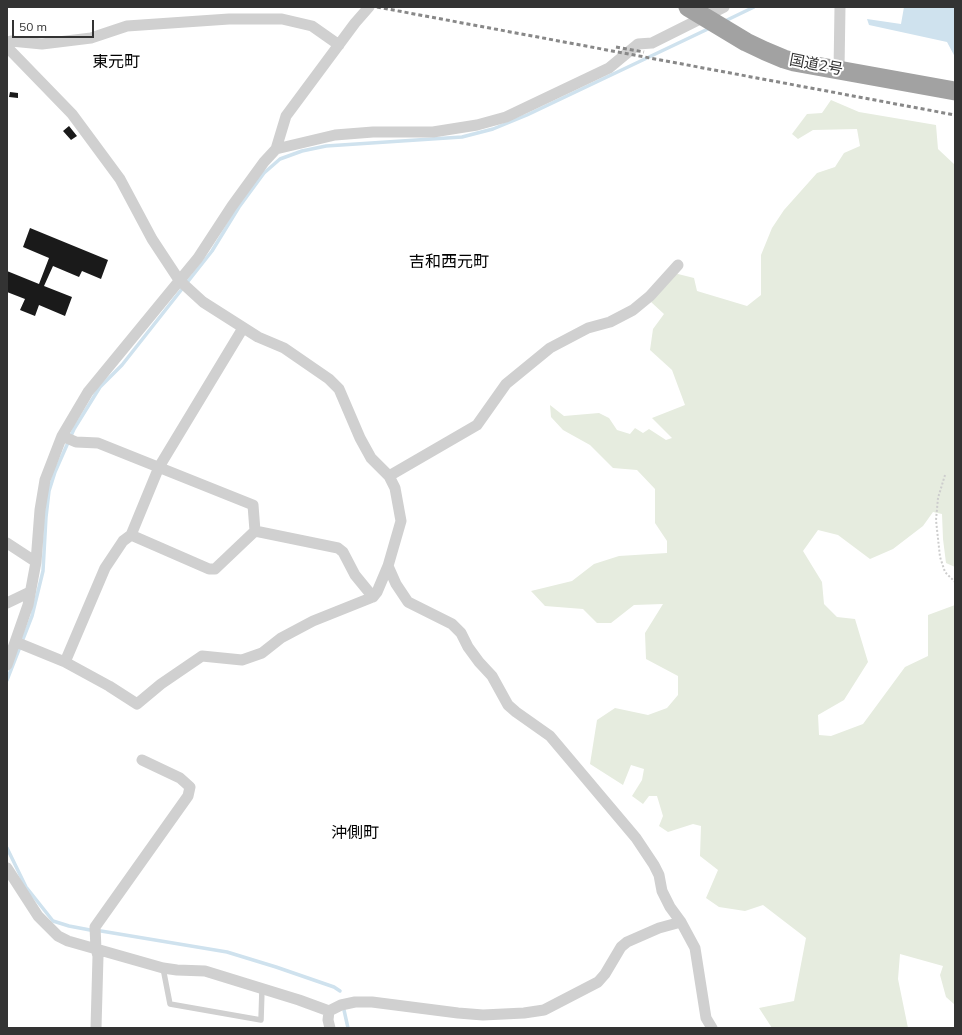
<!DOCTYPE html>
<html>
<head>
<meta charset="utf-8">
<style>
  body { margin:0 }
  #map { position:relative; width:962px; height:1035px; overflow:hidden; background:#fff; font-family:Mulish,sans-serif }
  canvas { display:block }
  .frame { position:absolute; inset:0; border:8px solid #333; pointer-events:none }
  .scale { position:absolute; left:12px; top:20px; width:82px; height:18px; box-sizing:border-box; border:2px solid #333; border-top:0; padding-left:5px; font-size:12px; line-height:14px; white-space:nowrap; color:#333; -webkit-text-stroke:3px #fff; paint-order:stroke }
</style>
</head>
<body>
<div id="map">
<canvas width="962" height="1035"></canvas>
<div class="frame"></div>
<div class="scale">50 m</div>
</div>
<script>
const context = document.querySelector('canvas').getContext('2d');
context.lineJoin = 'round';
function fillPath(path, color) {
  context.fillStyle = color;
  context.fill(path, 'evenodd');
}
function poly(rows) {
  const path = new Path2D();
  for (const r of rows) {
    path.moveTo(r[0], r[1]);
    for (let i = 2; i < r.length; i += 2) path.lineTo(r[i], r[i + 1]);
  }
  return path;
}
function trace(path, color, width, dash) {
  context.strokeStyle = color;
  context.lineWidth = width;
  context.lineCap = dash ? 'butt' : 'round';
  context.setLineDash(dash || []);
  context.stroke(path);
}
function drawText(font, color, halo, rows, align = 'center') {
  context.font = font + ' Mulish,"Noto Sans JP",sans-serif';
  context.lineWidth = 4;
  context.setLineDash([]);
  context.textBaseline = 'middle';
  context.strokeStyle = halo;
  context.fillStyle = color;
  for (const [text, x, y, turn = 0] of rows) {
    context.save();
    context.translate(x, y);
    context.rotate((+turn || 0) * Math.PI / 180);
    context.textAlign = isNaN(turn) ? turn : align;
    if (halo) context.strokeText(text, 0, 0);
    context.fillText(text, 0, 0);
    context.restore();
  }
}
fillPath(poly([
  [831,100,859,112,936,125,938,149,955,165,955,567,946,563,943,539,942,514,933,512,923,526,893,549,870,559,838,535,818,530,803,551,822,582,824,604,837,617,855,619,868,662,844,700,818,715,819,735,831,736,863,724,905,667,928,656,928,615,955,605,955,1005,946,997,940,975,943,966,900,954,898,979,908,1028,772,1028,759,1008,794,1001,806,938,763,905,745,911,719,907,706,898,718,870,700,856,701,826,693,824,668,832,659,826,663,816,657,796,649,796,643,804,632,796,642,780,644,769,631,765,623,785,590,764,597,720,615,708,648,715,667,708,678,695,678,676,646,659,645,633,663,604,634,605,611,623,597,623,583,609,545,606,531,591,572,581,594,564,619,556,667,553,667,541,655,523,655,489,637,470,613,468,590,445,563,430,551,417,550,405,564,416,599,413,609,418,617,430,630,434,635,428,643,433,649,429,666,440,672,438,652,418,685,405,672,370,650,350,653,329,664,314,651,302,670,272,694,278,697,291,747,306,761,295,761,255,772,228,784,210,817,173,835,167,844,153,860,146,857,129,813,130,798,139,792,134,807,114,822,113]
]), '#e6ecdf');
fillPath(poly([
  [904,7,955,7,955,57,947,42,869,25,867,19,901,24]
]), '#cfe2ee');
trace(poly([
  [725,21,754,7],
  [7,680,32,616,43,571,46,517,49,491,55,472,74,429,100,387,122,365,212,251,239,207,264,173,280,159,302,151,326,146,462,137,493,129,527,115,710,28],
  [7,848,26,887,53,921,69,926,90,930],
  [101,931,227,952,276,967,334,987,340,991],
  [344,1010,348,1028]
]), '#cfe2ee', 3.5);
fillPath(poly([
  [10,92,18,93,18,98,9,97],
  [69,126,77,136,71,140,63,131],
  [30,228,108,260,101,279,82,271,79,277,53,266,44,286,72,297,65,316,39,305,35,316,20,310,25,299,7,292,7,271,39,284,49,258,23,247]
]), '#1a1a1a');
trace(poly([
  [945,475,938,498,936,520,940,557,945,572,955,582]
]), '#cdcdcd', 2, [2, 2]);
trace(poly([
  [163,968,170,1004,261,1020,262,989]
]), '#d0d0d0', 5.5);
trace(poly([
  [7,43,11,41,42,44,91,38,127,26,229,19,282,19,312,26,339,45],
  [7,47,72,114,120,179,152,239,179,280,203,302,258,337,284,348,329,379,339,389,360,438,371,458,389,476,395,488,401,521,388,566,377,592,373,597,313,621,281,638,262,653,242,660,202,656,161,684,137,704,109,686,65,662,16,642],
  [839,70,840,7],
  [276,149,335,135,373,132,433,132,477,125,506,117,609,68,638,44,652,43,724,7],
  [62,436,76,442,98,443,253,505,255,531,215,569,209,569,131,535],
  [389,476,477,425,506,384,550,348,588,328,610,322,633,310,650,296,678,265],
  [255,531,338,548,343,552,355,575,373,597],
  [7,543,36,562],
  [388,566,396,584,408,602,452,624,461,633,468,647,479,662,492,676,508,705,516,712,550,736,636,838,654,865,659,875,662,891,670,907,681,922,695,948,706,1018,712,1028],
  [7,603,30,592],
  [65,662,105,568,123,541,131,535,159,467,243,328],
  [7,665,28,605,36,562,40,510,45,480,62,436,88,392,198,258,232,206,264,162,276,149,286,116,355,23,369,7],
  [7,868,38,916,58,936,68,941,163,968,177,970,205,971,299,1000,329,1011,341,1005,355,1002,372,1002,458,1013,483,1015,524,1013,544,1010,598,982,605,974,621,947,627,942,659,928,681,922],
  [329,1011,328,1020,330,1028],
  [96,1028,98,956,96,949,95,927,188,796,190,787,180,778,142,760]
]), '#d0d0d0', 11);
trace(poly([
  [688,7,746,42,765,51,784,59,794,62,955,91]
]), '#a2a2a2', 19);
trace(poly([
  [377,7,955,115],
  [616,47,644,52]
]), '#888', 3, [4, 3]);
drawText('15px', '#333', '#fff', [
  ["国道2号",816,65,11]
]);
drawText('16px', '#000', '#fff', [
  ["東元町",116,62],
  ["吉和西元町",449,262],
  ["沖側町",355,833]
]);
</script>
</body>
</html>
